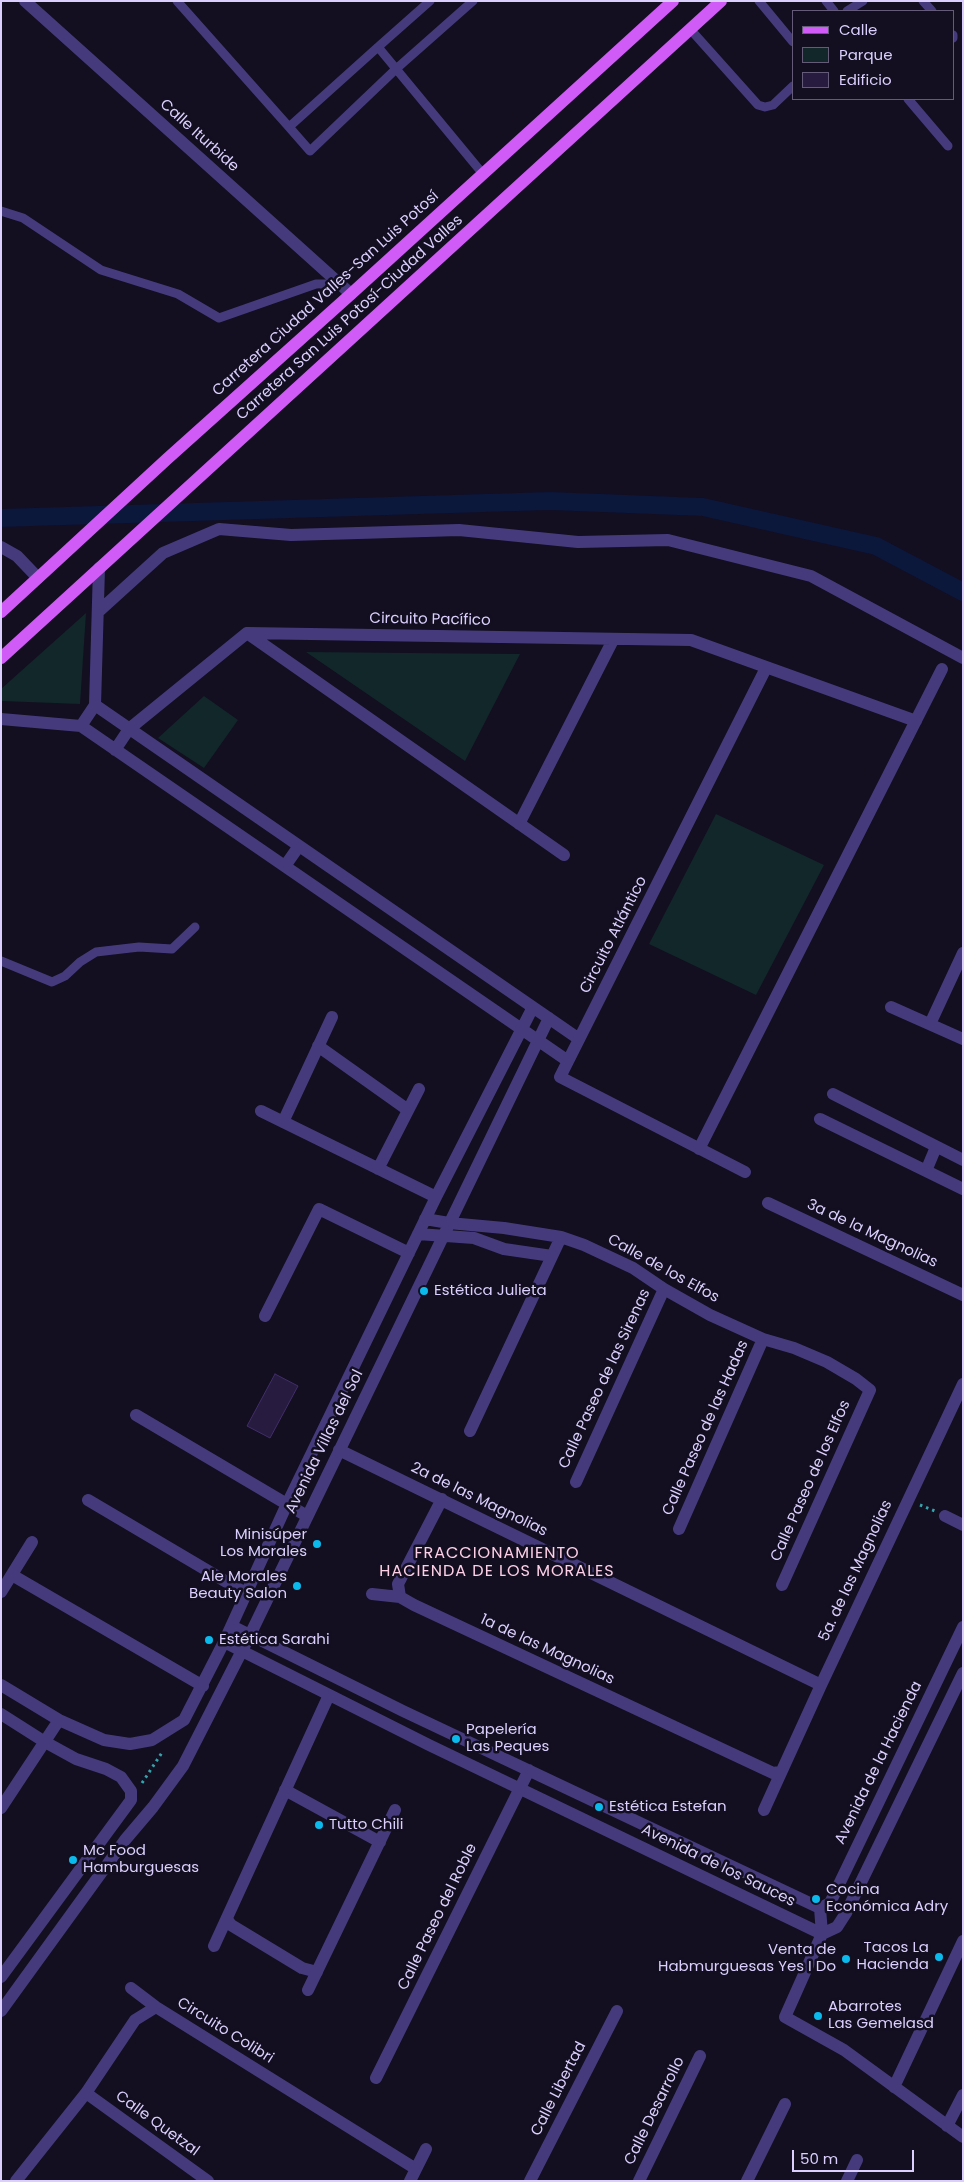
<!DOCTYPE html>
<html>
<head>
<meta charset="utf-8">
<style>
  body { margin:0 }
  #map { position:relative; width:964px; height:2182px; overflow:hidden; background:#130e20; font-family:Poppins,sans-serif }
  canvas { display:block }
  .frame { position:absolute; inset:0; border:2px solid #dacffd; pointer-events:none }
  .legend { position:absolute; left:792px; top:10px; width:162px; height:90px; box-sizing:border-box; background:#130e20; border:1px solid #635b78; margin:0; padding:6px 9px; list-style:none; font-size:15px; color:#dacffd }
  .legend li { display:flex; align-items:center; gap:10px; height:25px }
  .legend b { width:25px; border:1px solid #635b78 }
  .scale { position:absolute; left:792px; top:2150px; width:122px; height:22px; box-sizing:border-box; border:2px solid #dacffd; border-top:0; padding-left:6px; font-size:15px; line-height:18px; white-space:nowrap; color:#dacffd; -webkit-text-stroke:4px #130e20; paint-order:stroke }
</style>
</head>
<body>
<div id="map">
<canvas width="964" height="2182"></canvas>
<div class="frame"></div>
<ul class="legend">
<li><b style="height:6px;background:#d05bf7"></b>Calle</li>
<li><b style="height:14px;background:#112729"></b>Parque</li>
<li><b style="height:14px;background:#271b40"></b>Edificio</li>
</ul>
<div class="scale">50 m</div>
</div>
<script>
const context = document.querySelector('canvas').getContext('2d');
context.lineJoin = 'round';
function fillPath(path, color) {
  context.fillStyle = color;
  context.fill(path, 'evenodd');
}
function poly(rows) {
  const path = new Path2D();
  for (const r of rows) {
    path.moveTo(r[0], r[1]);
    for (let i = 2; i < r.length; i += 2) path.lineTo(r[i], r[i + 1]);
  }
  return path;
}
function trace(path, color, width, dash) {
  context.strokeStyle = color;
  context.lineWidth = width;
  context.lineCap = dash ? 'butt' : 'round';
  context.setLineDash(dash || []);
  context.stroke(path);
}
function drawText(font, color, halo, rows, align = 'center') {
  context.font = font + ' Poppins,sans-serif';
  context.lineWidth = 5;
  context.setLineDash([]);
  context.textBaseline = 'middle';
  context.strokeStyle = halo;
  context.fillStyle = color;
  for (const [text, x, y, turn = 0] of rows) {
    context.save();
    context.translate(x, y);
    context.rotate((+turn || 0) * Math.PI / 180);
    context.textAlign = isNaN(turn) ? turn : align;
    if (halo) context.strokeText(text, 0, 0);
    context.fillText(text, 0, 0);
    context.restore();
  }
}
fillPath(poly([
  [86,613,80,704,1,701,1,689],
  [306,652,520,654,465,761],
  [204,696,238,720,204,768,158,738],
  [716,814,824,865,756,995,649,944]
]), '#112729');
trace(poly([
  [1,518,550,501,703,507,876,546,963,592]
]), '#0b173b', 18);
const building = poly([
  [275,1374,298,1386,270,1438,247,1426,275,1374]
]);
fillPath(building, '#271b40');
trace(building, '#412e6a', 1);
trace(poly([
  [920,1505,935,1511],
  [142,1783,163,1751]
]), '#33a4ac', 3, [2.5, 4]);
trace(poly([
  [177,1,289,127,378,47,483,174],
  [759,1,793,42],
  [826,1,834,11],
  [923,1,932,11],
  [847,11,863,1],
  [690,29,758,105,765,107,773,105,793,86],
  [953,35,953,38],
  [378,47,430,1],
  [908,99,948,146],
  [289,127,310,151,396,69,473,1],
  [1,211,23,218,101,270,178,294,219,318,316,284,340,284],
  [1,961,52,982,65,976,80,962,96,952,139,947,172,949,195,927]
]), '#453b7c', 9);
trace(poly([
  [25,1,351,294],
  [1,547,17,556,38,578],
  [99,568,95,705,579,1039],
  [98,612,163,553,219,529,291,535,459,530,578,542,668,540,811,576,963,658],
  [247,633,564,855],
  [1,719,81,726,568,1061],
  [81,726,95,705],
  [115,750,129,729,247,633,691,640,916,721],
  [519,824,613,640],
  [285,866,299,846],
  [891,1007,963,1039],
  [930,1024,963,953],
  [318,1046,408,1110],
  [833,1094,963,1160],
  [261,1111,436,1197],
  [820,1119,963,1189],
  [283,1122,332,1017],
  [699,1149,942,669],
  [378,1169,419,1089],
  [926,1171,936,1147],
  [745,1172,560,1077,766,668],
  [768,1203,963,1295],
  [425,1219,449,1223,504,1228,561,1237,584,1245,633,1268,664,1289,710,1315,763,1339,794,1348,827,1362,856,1379,870,1390,782,1585],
  [418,1234,474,1238,504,1249,552,1256],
  [265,1316,319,1209,409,1253],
  [136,1415,307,1516],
  [470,1431,561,1237],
  [339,1450,821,1685],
  [576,1482,664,1289],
  [442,1499,398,1584,400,1597,414,1605,773,1773,780,1772],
  [88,1500,247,1594],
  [945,1516,963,1525],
  [679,1529,763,1339],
  [12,1575,203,1686],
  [1,1592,32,1542],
  [372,1594,400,1597],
  [232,1626,403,1711,820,1908],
  [224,1642,429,1745,822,1934],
  [1,1685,59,1720,104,1740,130,1744,152,1740,184,1720,224,1642,287,1504,436,1197,533,1007],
  [1,1714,45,1742,76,1759,106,1769,121,1777,131,1791,131,1800],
  [285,1790,380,1842],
  [1,1808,59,1720],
  [764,1810,821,1685,963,1384],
  [820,1908,822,1934,785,2017,844,2050,963,2137],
  [820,1908,830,1903,963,1627],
  [227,1919,231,1925,302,1968,317,1972],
  [822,1934,837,1927,846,1913,963,1673],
  [214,1946,329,1695],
  [1,1977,131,1800],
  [131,1988,156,2007,416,2169],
  [308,1990,395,1810],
  [1,2011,125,1840,153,1807,183,1766,250,1635,549,1018],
  [376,2078,529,1770],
  [894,2087,963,1941],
  [86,2093,208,2181],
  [947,2126,963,2095],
  [16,2181,86,2093,135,2020,156,2007],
  [410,2181,426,2149],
  [530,2181,617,2011],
  [639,2181,700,2056],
  [747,2181,785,2104],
  [847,2181,857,2160]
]), '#453b7c', 12);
trace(poly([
  [1,612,167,459,351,294,673,1],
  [1,658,721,1]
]), '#d05bf7', 12);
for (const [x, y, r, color] of [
  [424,1291,5,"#0bbaec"],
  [317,1544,5,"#0bbaec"],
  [297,1586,5,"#0bbaec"],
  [209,1640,5,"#0bbaec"],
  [456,1739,5,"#0bbaec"],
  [599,1807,5,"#0bbaec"],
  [319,1825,5,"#0bbaec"],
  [73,1860,5,"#0bbaec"],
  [816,1899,5,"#0bbaec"],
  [939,1957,5,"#0bbaec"],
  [846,1959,5,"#0bbaec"],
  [818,2016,5,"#0bbaec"]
]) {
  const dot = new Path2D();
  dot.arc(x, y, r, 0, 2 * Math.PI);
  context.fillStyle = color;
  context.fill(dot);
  trace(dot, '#130e20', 2);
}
drawText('15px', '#dacffd', '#130e20', [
  ["Calle Iturbide",199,136,42],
  ["Carretera Ciudad Valles-San Luis Potosí",326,294,-42],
  ["Carretera San Luis Potosí-Ciudad Valles",350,318,-42],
  ["Circuito Pacífico",430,620,1],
  ["Circuito Atlántico",614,935,-63],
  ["3a de la Magnolias",872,1234,25],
  ["Calle de los Elfos",663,1269,29],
  ["Calle Paseo de las Sirenas",605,1379,-65],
  ["Calle Paseo de las Hadas",706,1428,-66],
  ["Avenida Villas del Sol",325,1442,-64],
  ["Calle Paseo de los Elfos",811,1481,-66],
  ["2a de las Magnolias",479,1500,26],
  ["5a. de las Magnolias",856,1571,-65],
  ["1a de las Magnolias",547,1650,25],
  ["Avenida de la Hacienda",879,1763,-64],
  ["Avenida de los Sauces",718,1866,26],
  ["Calle Paseo del Roble",438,1917,-64],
  ["Circuito Colibri",225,2031,32],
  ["Calle Libertad",559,2089,-63],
  ["Calle Desarrollo",655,2111,-64],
  ["Calle Quetzal",157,2124,36]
]);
drawText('15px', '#dacffd', '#130e20', [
  ["Estética Julieta",434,1291],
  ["Minisúper",307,1535,"right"],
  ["Los Morales",307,1552,"right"],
  ["Ale Morales",287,1577,"right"],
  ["Beauty Salon",287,1594,"right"],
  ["Estética Sarahi",219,1640],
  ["Papelería",466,1730],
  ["Las Peques",466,1747],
  ["Estética Estefan",609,1807],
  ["Tutto Chili",329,1825],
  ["Mc Food",83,1851],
  ["Hamburguesas",83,1868],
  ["Cocina",826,1890],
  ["Económica Adry",826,1907],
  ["Tacos La",929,1948,"right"],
  ["Hacienda",929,1965,"right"],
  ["Venta de",836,1950,"right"],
  ["Habmurguesas Yes I Do",836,1967,"right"],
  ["Abarrotes",828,2007],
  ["Las Gemelasd",828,2024]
], 'left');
context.letterSpacing = '1px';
drawText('16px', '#fdd0e7', '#130e20', [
  ["FRACCIONAMIENTO",497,1554],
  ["HACIENDA DE LOS MORALES",497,1572]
]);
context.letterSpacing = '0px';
</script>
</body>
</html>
